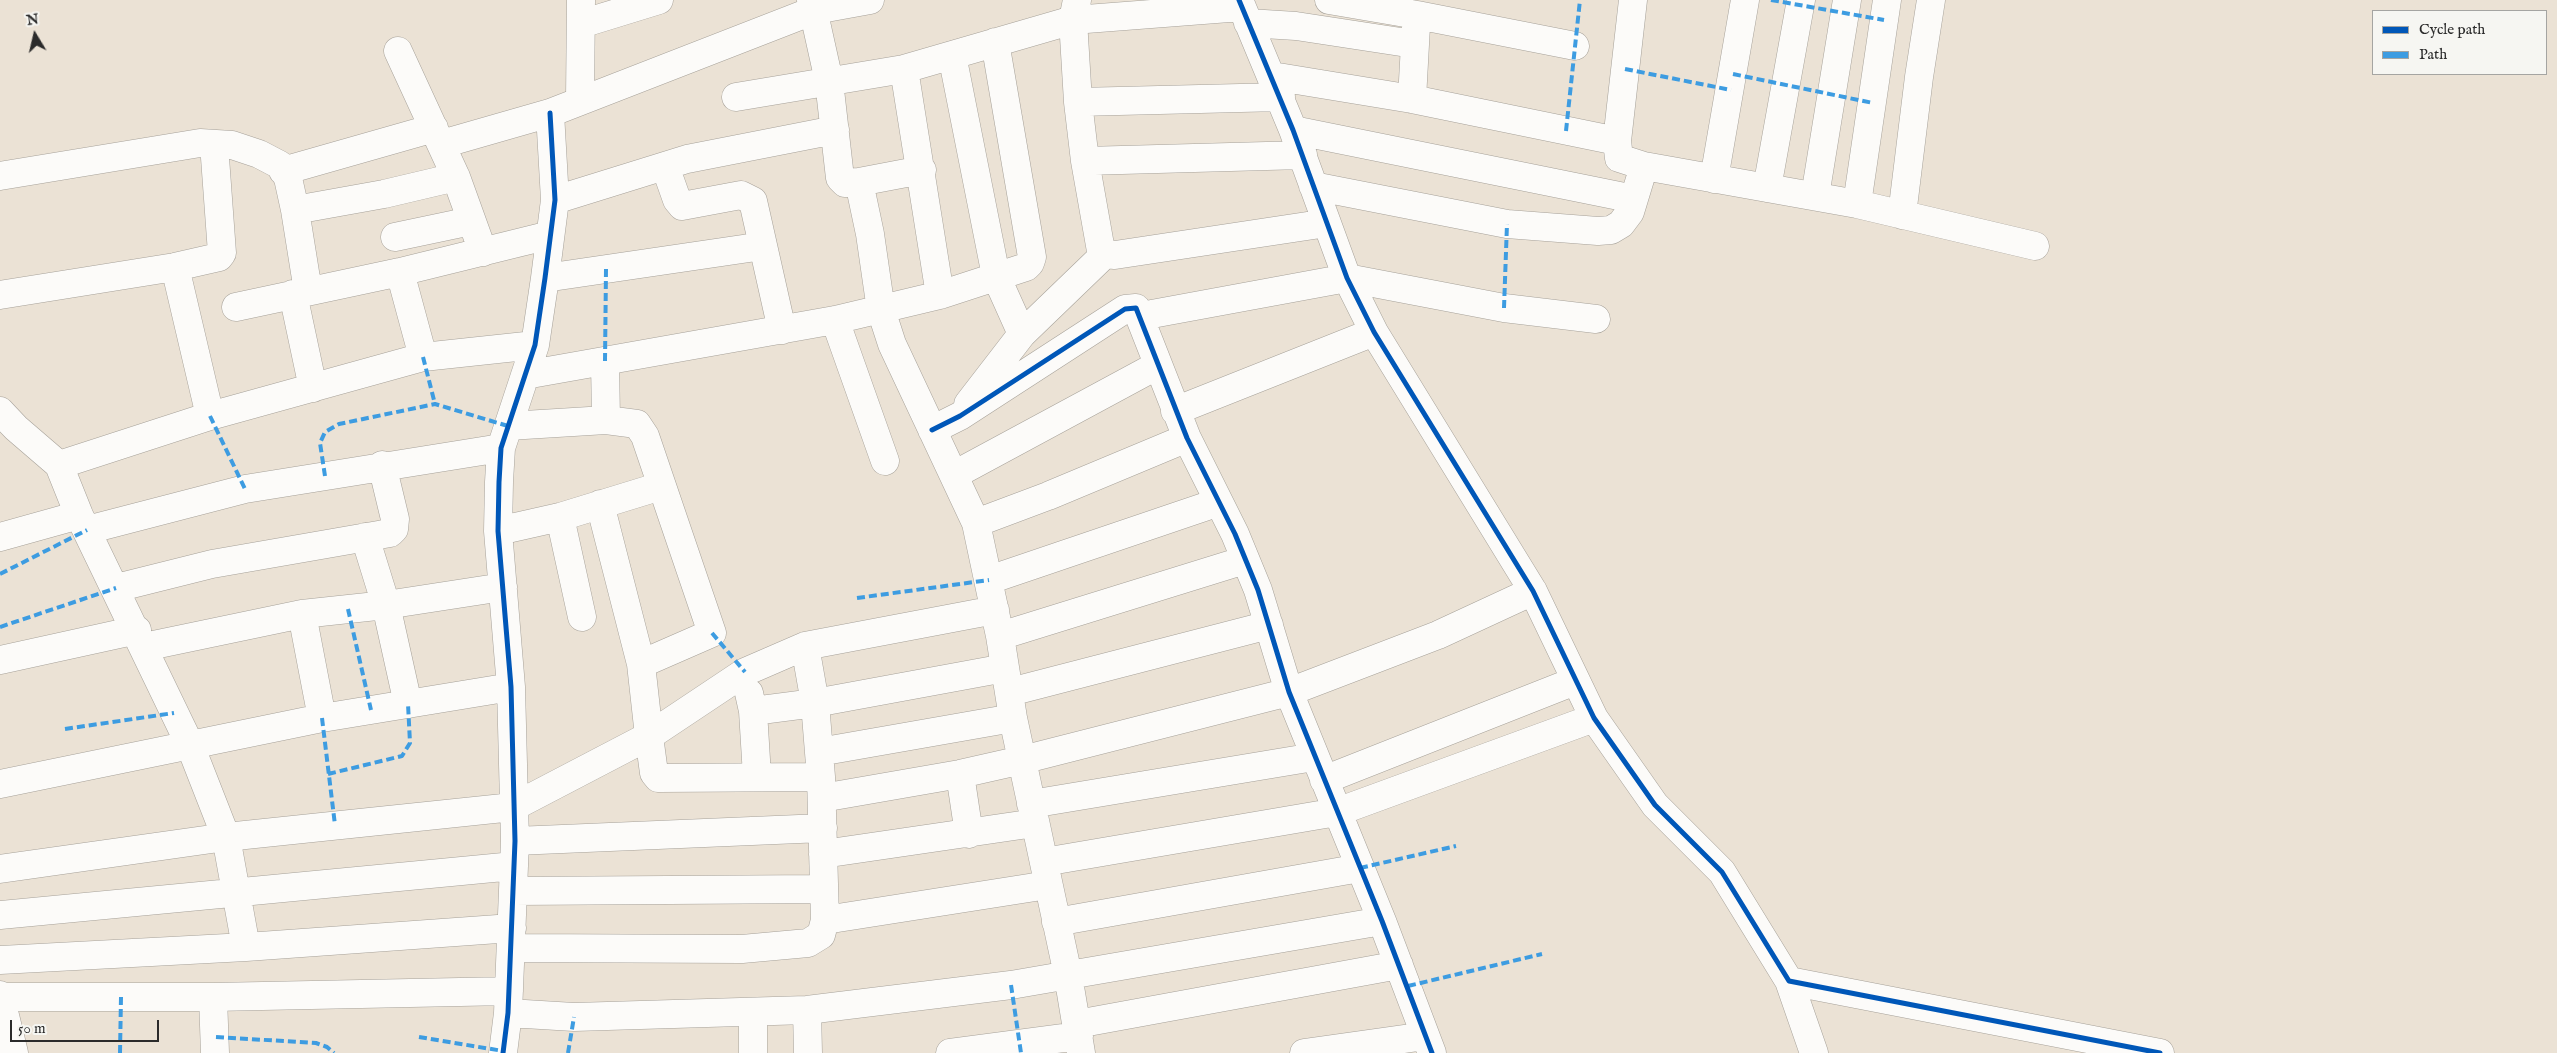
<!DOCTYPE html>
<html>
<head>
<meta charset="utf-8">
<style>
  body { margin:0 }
  #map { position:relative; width:2557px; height:1053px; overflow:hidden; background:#ebe2d5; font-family:"IM FELL English",serif }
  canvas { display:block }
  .legend { position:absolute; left:2372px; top:10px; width:175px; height:65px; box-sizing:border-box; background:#f6f6f2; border:1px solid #a5a5a2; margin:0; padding:6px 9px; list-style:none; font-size:15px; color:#2b2b2b }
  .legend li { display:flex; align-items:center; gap:10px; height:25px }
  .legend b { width:25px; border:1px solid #a5a5a2 }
  .north { position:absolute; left:10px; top:10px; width:50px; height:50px; -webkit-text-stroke:4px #f6f6f2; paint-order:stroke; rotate:351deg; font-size:14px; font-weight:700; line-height:20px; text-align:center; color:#2b2b2b }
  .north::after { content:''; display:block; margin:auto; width:18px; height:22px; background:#2b2b2b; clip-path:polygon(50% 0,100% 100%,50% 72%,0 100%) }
  .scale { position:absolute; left:10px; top:1020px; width:149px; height:22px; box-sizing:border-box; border:2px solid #2b2b2b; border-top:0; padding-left:6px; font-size:15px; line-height:18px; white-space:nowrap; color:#2b2b2b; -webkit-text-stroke:4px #f6f6f2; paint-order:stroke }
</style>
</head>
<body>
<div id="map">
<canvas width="2557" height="1053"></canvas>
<ul class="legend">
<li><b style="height:6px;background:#0057b8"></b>Cycle path</li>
<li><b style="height:6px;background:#3d9ce1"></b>Path</li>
</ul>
<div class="north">N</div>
<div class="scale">50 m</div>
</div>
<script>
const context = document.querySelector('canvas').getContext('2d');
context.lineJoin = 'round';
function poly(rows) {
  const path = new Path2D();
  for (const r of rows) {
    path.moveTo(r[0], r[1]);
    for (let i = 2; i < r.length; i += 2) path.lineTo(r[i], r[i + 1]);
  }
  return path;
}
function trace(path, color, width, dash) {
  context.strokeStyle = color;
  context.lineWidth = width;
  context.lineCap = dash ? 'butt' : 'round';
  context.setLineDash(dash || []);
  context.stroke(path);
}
const minor = poly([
  [811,0,829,81,840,178,845,183,859,182,922,170],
  [1077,0,1073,20,1078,102,1085,161,1101,251,1105,254,1115,255,1327,223],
  [1239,0,1293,130,1347,278,1374,332,1533,591,1594,718,1655,805,1722,872,1789,981,2160,1053],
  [1329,0,1417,15,1575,46],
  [1633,0,1617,141,1619,158,1644,166,1857,204,2035,246],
  [1248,23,1296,26,1414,44],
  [581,24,659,0],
  [398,51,456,177,483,252],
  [952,55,996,276,1022,334],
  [904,69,940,295],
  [1272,76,1412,99,1617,141],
  [736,97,904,69,1073,20,1242,7],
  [1412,99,1416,26],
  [580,100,581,0],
  [1078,102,1281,97],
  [1293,130,1634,199],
  [442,144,550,113,815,10,870,0],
  [1085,161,1303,155],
  [665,166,677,200,682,206,741,195,753,201,782,330],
  [283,171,434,128],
  [0,176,200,143,232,145,259,154,280,165,288,178,295,210,308,291],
  [1714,179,1745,0],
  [859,182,870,234,881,310,892,344,976,523,1000,636,1013,718,1068,975,1081,1053],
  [1313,186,1507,224,1598,231,1611,230,1621,224,1630,212,1644,166],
  [1767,188,1801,0],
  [1815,196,1847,0],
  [555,200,687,159,835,130],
  [1857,204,1887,0],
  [295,210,384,194,456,177],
  [1902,215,1919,77,1931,0],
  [395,237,471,221],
  [175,267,210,416],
  [400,272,423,357],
  [545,278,763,246],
  [293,294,313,388],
  [0,295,175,267,219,257,222,253,214,144],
  [236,307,400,272,550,235],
  [1141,316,1347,278,1504,308,1596,319],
  [835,320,885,461],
  [605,361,606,420],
  [525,375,835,320,940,295,1026,267,1030,263,1032,257,995,42],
  [968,404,1022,334,1105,254],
  [0,411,16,428,59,465,79,515,190,745,226,837,246,947],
  [1175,411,1374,332],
  [508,426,606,420,637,424,645,436,712,633,641,664],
  [932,430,960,416,1125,309,1136,308,1187,438,1235,534,1258,590,1289,692,1382,921,1432,1053],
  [59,465,210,416,423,357,535,345],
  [954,475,1158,365],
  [600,504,641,664,649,736,745,672,805,646,995,610],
  [560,517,582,617],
  [976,523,1048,496,1187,438],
  [87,530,245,489,501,448],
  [498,531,560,517,661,486],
  [0,537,79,515],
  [365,537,386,605,408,704],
  [989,580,1219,502],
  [116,588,212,564,390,533,394,529,395,519,382,465],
  [302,614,322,718],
  [1000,636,1245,560],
  [144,647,302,614,386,605,503,587],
  [0,660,137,630],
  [1010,692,1269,625],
  [749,693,753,711,757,776],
  [753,711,815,703,1005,668],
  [819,752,1013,718],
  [960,774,969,834],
  [1324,780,1575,681],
  [0,784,322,718,511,687],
  [822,798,960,774,1022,760,1289,692,1438,635,1533,591],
  [1031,804,1314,757],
  [515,841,823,828],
  [823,854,1035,823],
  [1044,862,1337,812,1594,718],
  [0,869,226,837,513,807,649,736,654,773,658,778,821,777],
  [513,891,824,889],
  [0,915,514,866],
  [825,920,1048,885],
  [1056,922,1360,868],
  [511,948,742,949,808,943,821,935,825,920,821,777,815,703,805,646],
  [0,960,246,947,512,928],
  [1789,981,1814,1053],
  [0,995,14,1053],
  [1,997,213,997,509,991],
  [213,997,215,1053],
  [807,1010,808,1053],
  [508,1013,574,1017,807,1010,1011,985,1382,921],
  [1077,1024,1399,965],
  [503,1053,508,1013,515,841,511,687,498,531,499,482,501,448,535,345,545,278,555,200,550,113],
  [753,1053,753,1013],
  [950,1053,1079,1036],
  [1304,1053,1425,1036]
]);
trace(minor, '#a6a199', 29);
trace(minor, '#fcfbf9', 28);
trace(poly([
  [1771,0,1884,20],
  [1625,69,1731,90],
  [1733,74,1873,103],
  [1566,131,1580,0],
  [1504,308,1507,224],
  [423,357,435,404],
  [605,361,606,269],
  [210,416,245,489],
  [325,476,320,443,325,432,339,424,435,404,508,426],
  [0,574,87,530],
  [857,598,989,580],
  [348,609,371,710],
  [0,627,116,588],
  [712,633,745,672],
  [322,718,335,825],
  [65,729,174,713],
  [328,774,402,756,410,743,408,704],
  [1360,868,1456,846],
  [1011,985,1021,1053],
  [1408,986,1542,954],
  [216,1037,316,1043,327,1047,334,1053],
  [419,1037,503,1051],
  [120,1053,121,997],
  [568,1053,574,1017]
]), '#3d9ce1', 4, [8, 4]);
trace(poly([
  [1239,0,1293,130,1347,278,1374,332,1533,591,1594,718,1655,805,1722,872,1789,981,2160,1053],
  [932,430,960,416,1125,309,1136,308,1187,438,1235,534,1258,590,1289,692,1382,921,1432,1053],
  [503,1053,508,1013,515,841,511,687,498,531,499,482,501,448,535,345,545,278,555,200,550,113]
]), '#0057b8', 5);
</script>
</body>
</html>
